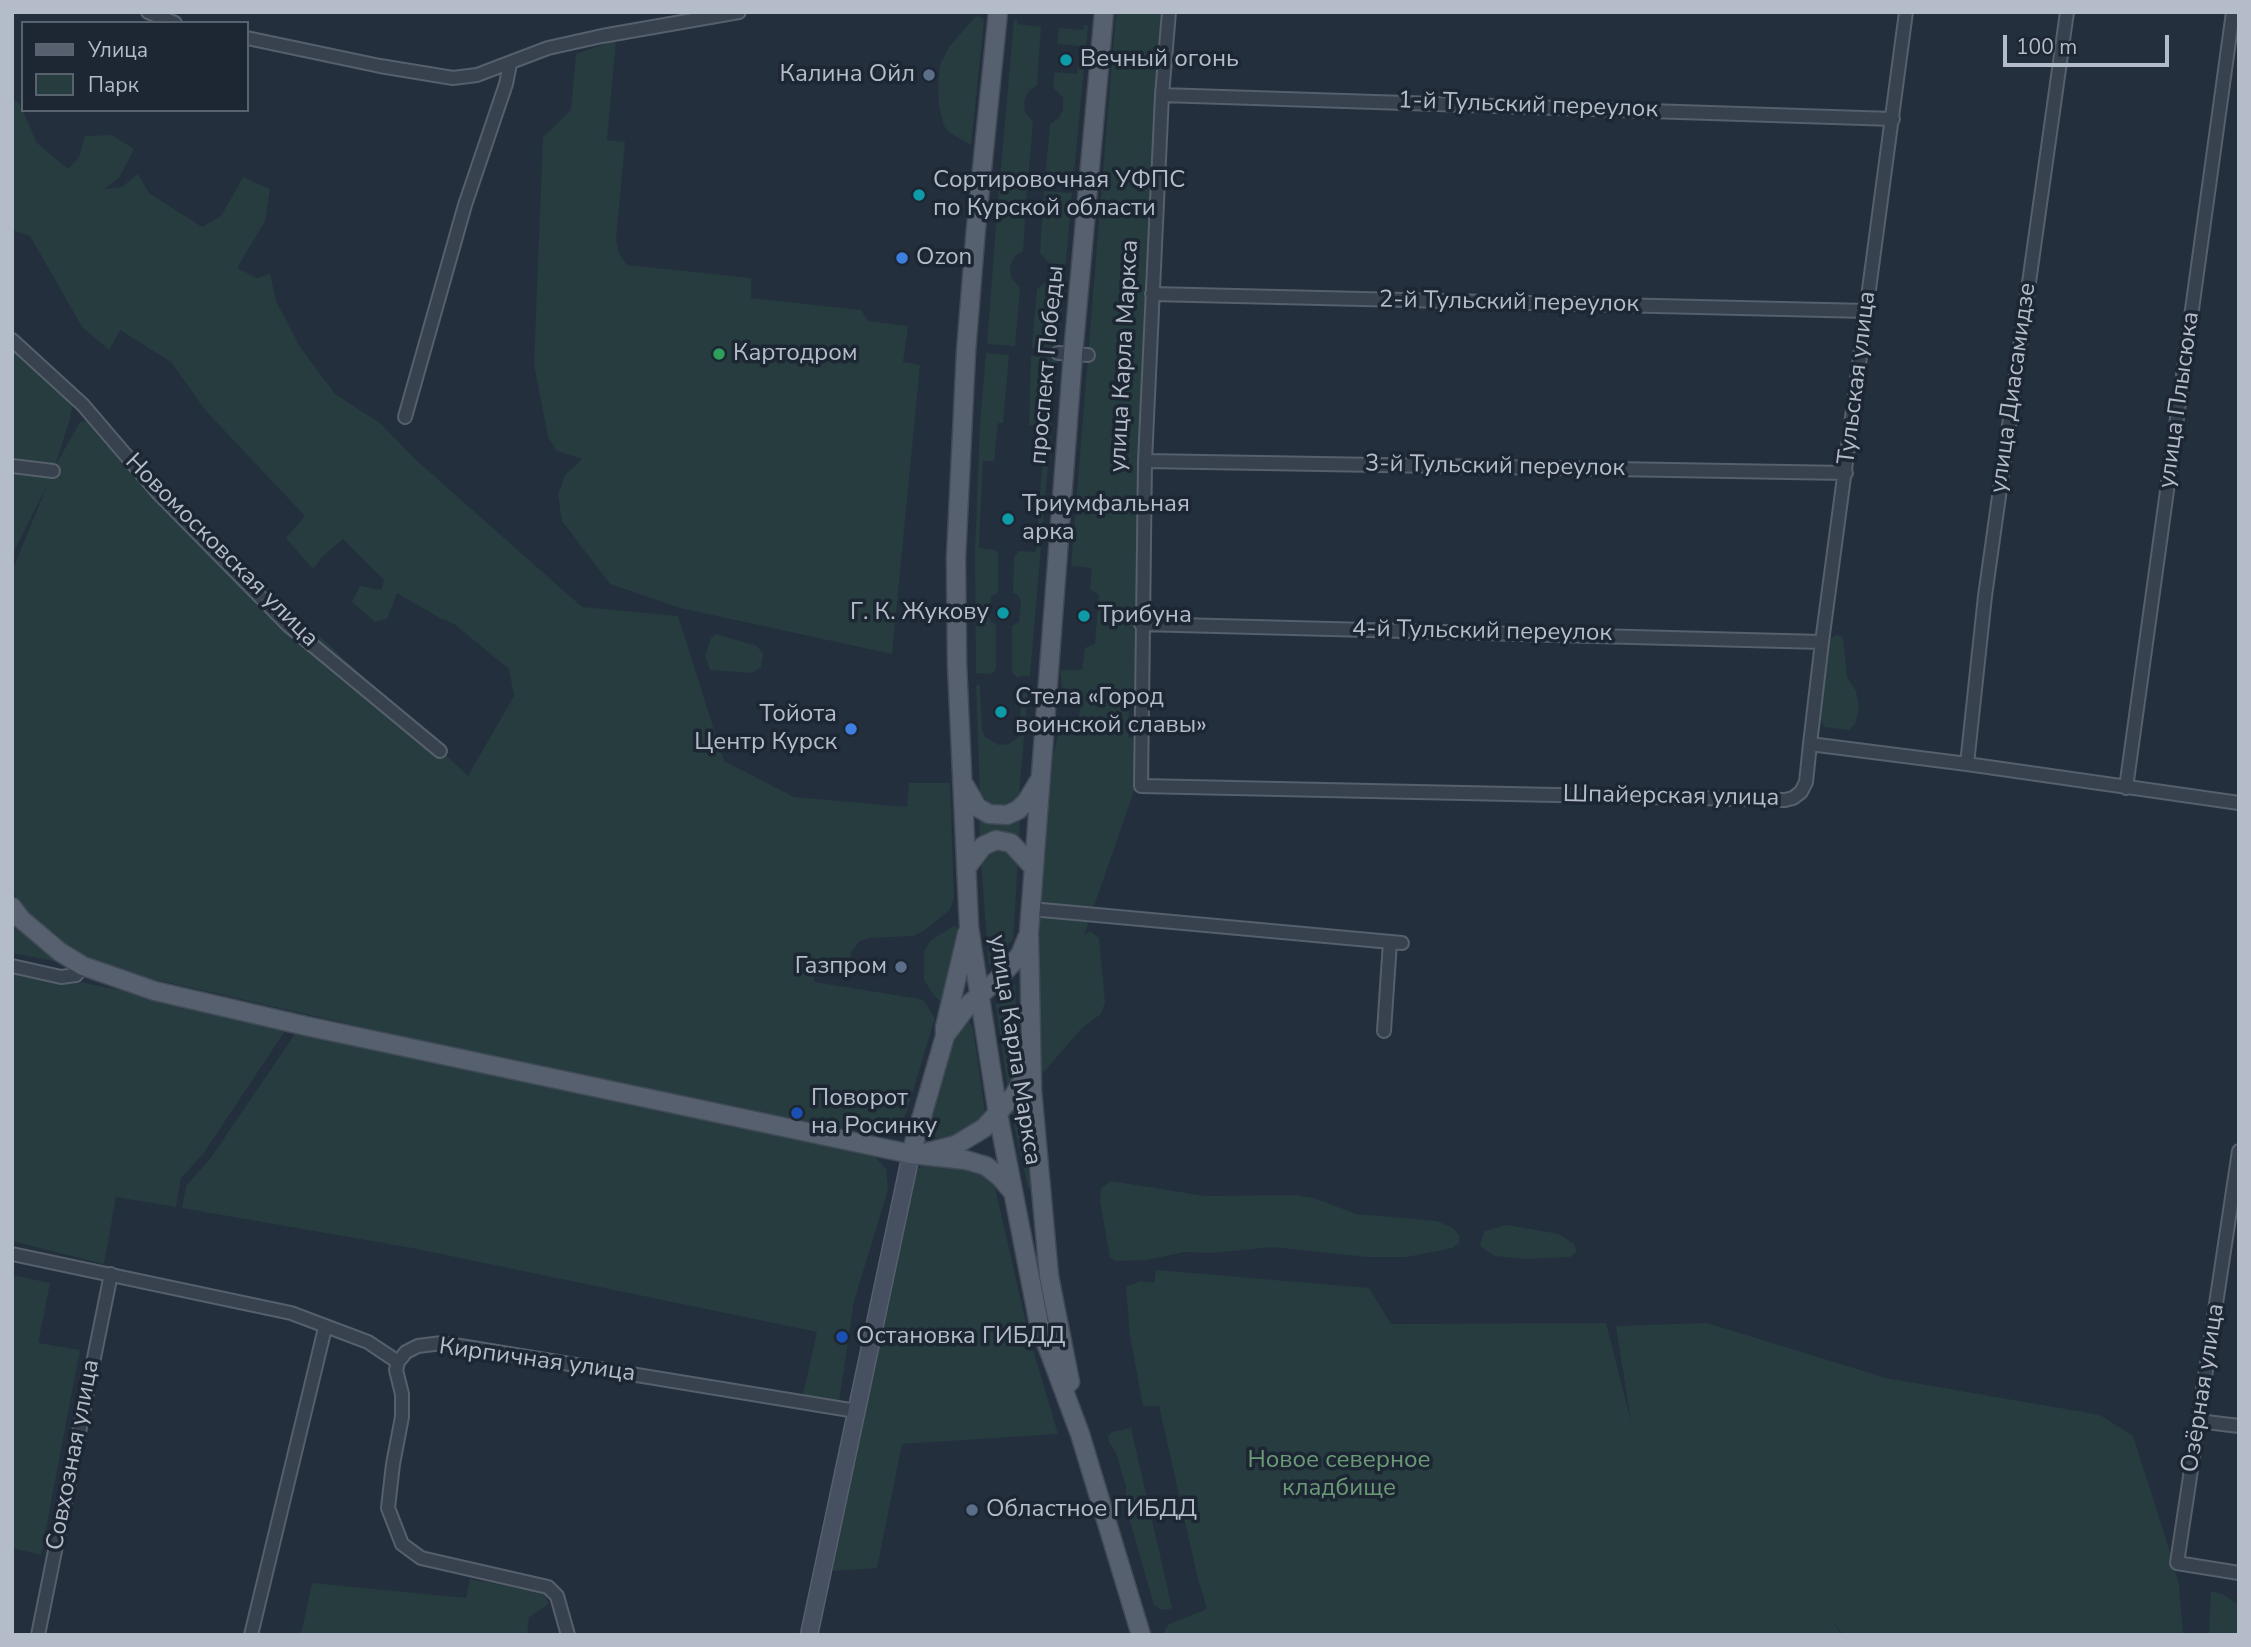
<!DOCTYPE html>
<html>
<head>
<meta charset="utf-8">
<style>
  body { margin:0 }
  #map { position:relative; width:2251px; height:1647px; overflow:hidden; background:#242f3e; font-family:"Nunito Sans",sans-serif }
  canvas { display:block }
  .frame { position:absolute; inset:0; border:14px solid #b4bcc9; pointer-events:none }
  .legend { position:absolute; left:21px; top:21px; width:228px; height:91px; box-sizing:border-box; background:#1d2633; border:2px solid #59626f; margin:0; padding:9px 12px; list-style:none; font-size:21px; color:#b4bcc9 }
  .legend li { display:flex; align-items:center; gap:14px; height:35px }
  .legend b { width:35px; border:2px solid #59626f }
  .scale { position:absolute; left:2003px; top:35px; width:166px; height:32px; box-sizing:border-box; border:4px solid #b4bcc9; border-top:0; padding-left:9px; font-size:21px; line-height:24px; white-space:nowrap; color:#b4bcc9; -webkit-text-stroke:5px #1d2633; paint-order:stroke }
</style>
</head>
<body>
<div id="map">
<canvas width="2251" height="1647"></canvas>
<div class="frame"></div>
<ul class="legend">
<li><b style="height:9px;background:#56606e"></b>Улица</li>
<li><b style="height:19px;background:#263c3f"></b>Парк</li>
</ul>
<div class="scale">100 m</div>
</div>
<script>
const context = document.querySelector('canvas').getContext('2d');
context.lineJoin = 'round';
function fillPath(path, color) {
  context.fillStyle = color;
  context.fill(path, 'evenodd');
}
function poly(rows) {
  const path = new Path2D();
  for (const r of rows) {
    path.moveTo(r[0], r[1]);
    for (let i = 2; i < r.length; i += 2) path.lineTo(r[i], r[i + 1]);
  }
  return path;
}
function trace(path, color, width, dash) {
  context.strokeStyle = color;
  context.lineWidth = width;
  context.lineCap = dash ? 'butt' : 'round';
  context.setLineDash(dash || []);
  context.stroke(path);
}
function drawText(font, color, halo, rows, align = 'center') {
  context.font = font + ' "Nunito Sans",sans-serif';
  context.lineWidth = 7;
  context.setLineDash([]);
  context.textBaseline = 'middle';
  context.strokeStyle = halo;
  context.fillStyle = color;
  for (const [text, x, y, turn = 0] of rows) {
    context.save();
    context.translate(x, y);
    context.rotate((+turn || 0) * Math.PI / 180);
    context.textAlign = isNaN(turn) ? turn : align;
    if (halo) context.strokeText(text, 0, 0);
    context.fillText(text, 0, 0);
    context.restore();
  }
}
fillPath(poly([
  [1116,12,1165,12,1137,705,1129,707,1128,737,1136,738,1135,788,1084,935,1090,931,1099,938,1105,1002,1101,1014,1082,1028,1041,1075,1039,1018,1040,918,1053,756,1059,731,1067,728,1078,728,1080,706,1073,705,1063,697,1060,670,1082,670,1085,648,1095,644,1099,595,1090,590,1092,568,1071,566],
  [976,16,983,18,984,21,971,145,950,133,944,126,939,106,938,87,940,65,949,47],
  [1014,20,1017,20,1017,24,1041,27,1037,85,1029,91,1024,101,1025,112,1033,122,1028,180,1000,178],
  [1084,25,1088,25,1073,184,1045,181,1050,124,1059,118,1063,109,1063,98,1053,87,1055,72,1077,74,1080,46,1057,44,1059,28,1083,30],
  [616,40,607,140,625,142,616,240,619,254,627,265,751,278,751,298,861,310,868,321,908,326,903,362,920,365,892,654,680,608,610,584,562,521,558,495,565,475,582,459,557,451,548,437,534,364,543,137,571,110,576,54],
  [12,99,19,103,37,143,68,169,79,157,85,136,112,135,134,149,119,178,104,189,122,187,138,174,149,193,202,227,221,216,243,177,270,189,265,221,237,268,257,278,270,274,276,301,300,347,335,394,380,423,416,460,582,607,678,616,724,761,794,797,907,807,909,783,950,783,954,898,950,910,922,932,913,936,869,938,860,941,851,952,850,971,815,968,814,982,920,999,924,1001,935,1018,906,1114,900,1122,892,1127,880,1131,865,1131,831,1126,506,1060,140,976,105,964,74,950,51,934,31,918,12,891,12,571,47,486,12,555,12,342,70,397,72,407,70,419,55,466,80,422,89,421,95,424,468,776,514,696,509,669,454,624,438,617,397,593,387,619,375,622,352,602,360,586,381,590,384,580,343,539,322,557,313,569,286,538,305,516,206,411,171,362,120,330,109,350,82,327,30,236,12,230],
  [999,186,1027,189,1023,251,1015,256,1010,266,1011,277,1020,288,1015,346,987,344],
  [1044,191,1072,193,1058,350,1032,348,1037,289,1045,283,1050,274,1049,263,1040,253],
  [986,353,1009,355,1003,423,998,423,994,461,983,461,979,548,996,550,998,554,998,593,991,596,989,616,991,622,996,625,996,668,994,672,988,674,976,673,975,551,980,424],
  [1031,356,1057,358,1030,676,1019,676,1018,678,1012,672,1012,626,1019,622,1021,601,1017,594,1013,593,1014,556,1019,551,1036,552,1042,466,1032,464,1035,426,1029,425],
  [716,634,757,646,763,654,761,667,752,673,710,670,705,656,711,637],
  [1837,635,1843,637,1847,677,1856,691,1859,708,1855,724,1849,730,1824,727,1820,719,1826,646,1832,637],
  [976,685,980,685,982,731,986,738,999,745,1009,744,1018,737,1023,687,1028,688,1019,795,1013,803,1003,806,989,803,980,794],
  [979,816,1000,824,1020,818,1019,841,1006,833,997,832,980,841],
  [1002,848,1018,860,1013,939,989,966,981,862,988,849],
  [12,919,68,964,12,953],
  [955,925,959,930,955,956,943,1001,941,1002,933,994,924,980,924,952,930,941],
  [12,968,289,1025,203,1154,181,1178,176,1207,116,1197,104,1264,12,1241],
  [1015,984,1019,1069,1018,1076,1008,1090,996,1005],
  [967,1018,973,1028,985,1112,980,1120,969,1128,951,1137,937,1138,930,1133,928,1127,932,1103,962,1021],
  [297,1031,869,1150,886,1169,888,1190,854,1301,839,1402,803,1395,817,1332,412,1248,182,1208,186,1186,210,1159],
  [1020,1100,1031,1188,1028,1188,1011,1111],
  [930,1163,975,1170,993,1179,1030,1340,1058,1434,902,1444,877,1568,832,1571,879,1308,912,1179,918,1168],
  [1111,1181,1205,1196,1296,1195,1314,1198,1356,1214,1437,1221,1453,1228,1459,1235,1459,1243,1452,1248,1407,1257,1368,1257,1272,1247,1212,1253,1185,1252,1147,1260,1116,1261,1110,1258,1100,1200,1101,1188],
  [1507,1225,1559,1234,1574,1244,1577,1252,1570,1257,1524,1259,1495,1256,1480,1246,1484,1231],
  [1156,1270,1369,1288,1391,1324,1606,1323,1631,1422,1616,1326,1707,1323,1886,1378,2100,1415,2133,1436,2171,1555,2179,1585,2183,1635,1843,1635,1833,1621,1841,1635,1165,1635,1165,1630,1169,1624,1207,1609,1197,1575,1159,1406,1143,1406,1130,1336,1126,1287,1140,1281,1154,1283],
  [12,1275,50,1283,38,1343,80,1350,41,1555,12,1548],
  [1131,1428,1172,1608,1166,1610,1160,1609,1154,1605,1126,1507,1126,1486,1116,1453,1109,1442,1108,1436,1112,1432],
  [470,1579,544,1593,549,1604,529,1617,527,1635,301,1635,312,1583,466,1598],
  [2211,1591,2224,1595,2236,1603,2239,1602,2239,1635,2209,1635]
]), '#263c3f');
const street = poly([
  [148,12,175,23],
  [1169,12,1162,95,1145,461,1141,786,1785,800,1793,798,1801,792,1806,782,1810,744,1967,764,2239,803],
  [247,38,380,66,453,78,477,75,548,48,602,36,739,12],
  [1162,95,1893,119],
  [1152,294,1867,311],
  [12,340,83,405,159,494,288,625,440,751],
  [1058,353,1088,355],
  [405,417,465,205,506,84,510,64],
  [1145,461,1846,473],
  [12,466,53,471],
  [1141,624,1822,642],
  [1810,744,1822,642,1906,12],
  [1967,764,1985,596,2067,12],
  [2126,788,2233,12],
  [1031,909,1402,943],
  [12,966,61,977,76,975,83,966],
  [1384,1031,1390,942],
  [2239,1151,2177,1563,2239,1573],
  [12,1254,291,1313,368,1342,398,1362,406,1352,418,1346,442,1343,856,1411],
  [398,1362,396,1370,402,1394,402,1417,393,1464,388,1508,402,1544,421,1558,548,1587,557,1596,568,1635],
  [2198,1421,2239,1426],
  [38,1635,111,1274],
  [251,1635,325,1328]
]);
const secondary = poly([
  [809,1635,911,1154]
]);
const primary = poly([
  [998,12,976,228,966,352,956,558,957,664,969,927,998,1114,1039,1324,1080,1434,1141,1635],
  [965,786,977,807,989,814,1007,815,1018,810,1027,801,1039,781],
  [967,867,983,846,996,840,1011,843,1034,868],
  [12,907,21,919,60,952,83,966,155,991,306,1026,911,1154,966,1160,986,1166,1000,1177,1011,1190],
  [947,1033,968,1005,996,981,1020,955,1027,938],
  [928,1152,956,1145,984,1128,1014,1095,1031,1067],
  [911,1154,945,1036,945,1027,967,934],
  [1070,1382,1049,1276,1032,1090,1029,932,1073,354,1104,12]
]);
trace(street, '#565f6c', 16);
trace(secondary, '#565f6c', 19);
trace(primary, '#414a57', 21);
trace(street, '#38414e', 12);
trace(secondary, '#465061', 16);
trace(primary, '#56606e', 18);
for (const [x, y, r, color] of [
  [1066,60,7,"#0f9aa8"],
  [929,75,7,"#5c6f8a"],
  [919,195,7,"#0f9aa8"],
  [902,258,7,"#3f7fe0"],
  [719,354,7,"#2e9e5b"],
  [1008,519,7,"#0f9aa8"],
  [1003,613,7,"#0f9aa8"],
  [1084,616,7,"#0f9aa8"],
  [1001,712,7,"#0f9aa8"],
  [851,729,7,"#3f7fe0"],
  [901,967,7,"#5c6f8a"],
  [797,1113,7,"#1a4fb4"],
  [842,1337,7,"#1a4fb4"],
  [972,1510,7,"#5c6f8a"]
]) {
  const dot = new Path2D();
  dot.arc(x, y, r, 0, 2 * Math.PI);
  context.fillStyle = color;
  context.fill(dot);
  trace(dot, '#1d2633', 2.5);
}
drawText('24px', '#b4bcc9', '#1d2633', [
  ["Вечный огонь",1080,60],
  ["Калина Ойл",915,75,"right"],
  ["Сортировочная УФПС",933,181],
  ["по Курской области",933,209],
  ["Ozon",916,258],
  ["Картодром",733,354],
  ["Триумфальная",1022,505],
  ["арка",1022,533],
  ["Г. К. Жукову",989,613,"right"],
  ["Трибуна",1098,616],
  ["Стела «Город",1015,698],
  ["воинской славы»",1015,726],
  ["Тойота",837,715,"right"],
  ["Центр Курск",837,743,"right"],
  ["Газпром",887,967,"right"],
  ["Поворот",811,1099],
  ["на Росинку",811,1127],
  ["Остановка ГИБДД",856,1337],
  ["Областное ГИБДД",986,1510]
], 'left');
drawText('24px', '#b4bcc9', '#1d2633', [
  ["1-й Тульский переулок",1528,106,2],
  ["2-й Тульский переулок",1509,303,1],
  ["улица Карла Маркса",1125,356,-87],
  ["проспект Победы",1048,365,-85],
  ["Тульская улица",1858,378,-83],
  ["улица Диасамидзе",2014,388,-82],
  ["улица Плысюка",2180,400,-82],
  ["3-й Тульский переулок",1495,467,1],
  ["Новомосковская улица",221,551,45],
  ["4-й Тульский переулок",1482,632,1],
  ["Шпайерская улица",1671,797,1],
  ["улица Карла Маркса",1014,1050,81],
  ["Кирпичная улица",537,1361,8],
  ["Озёрная улица",2204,1388,-81],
  ["Совхозная улица",74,1455,-79]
]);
drawText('24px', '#6b9a76', '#1d2633', [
  ["Новое северное",1339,1461],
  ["кладбище",1339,1489]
]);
</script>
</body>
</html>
